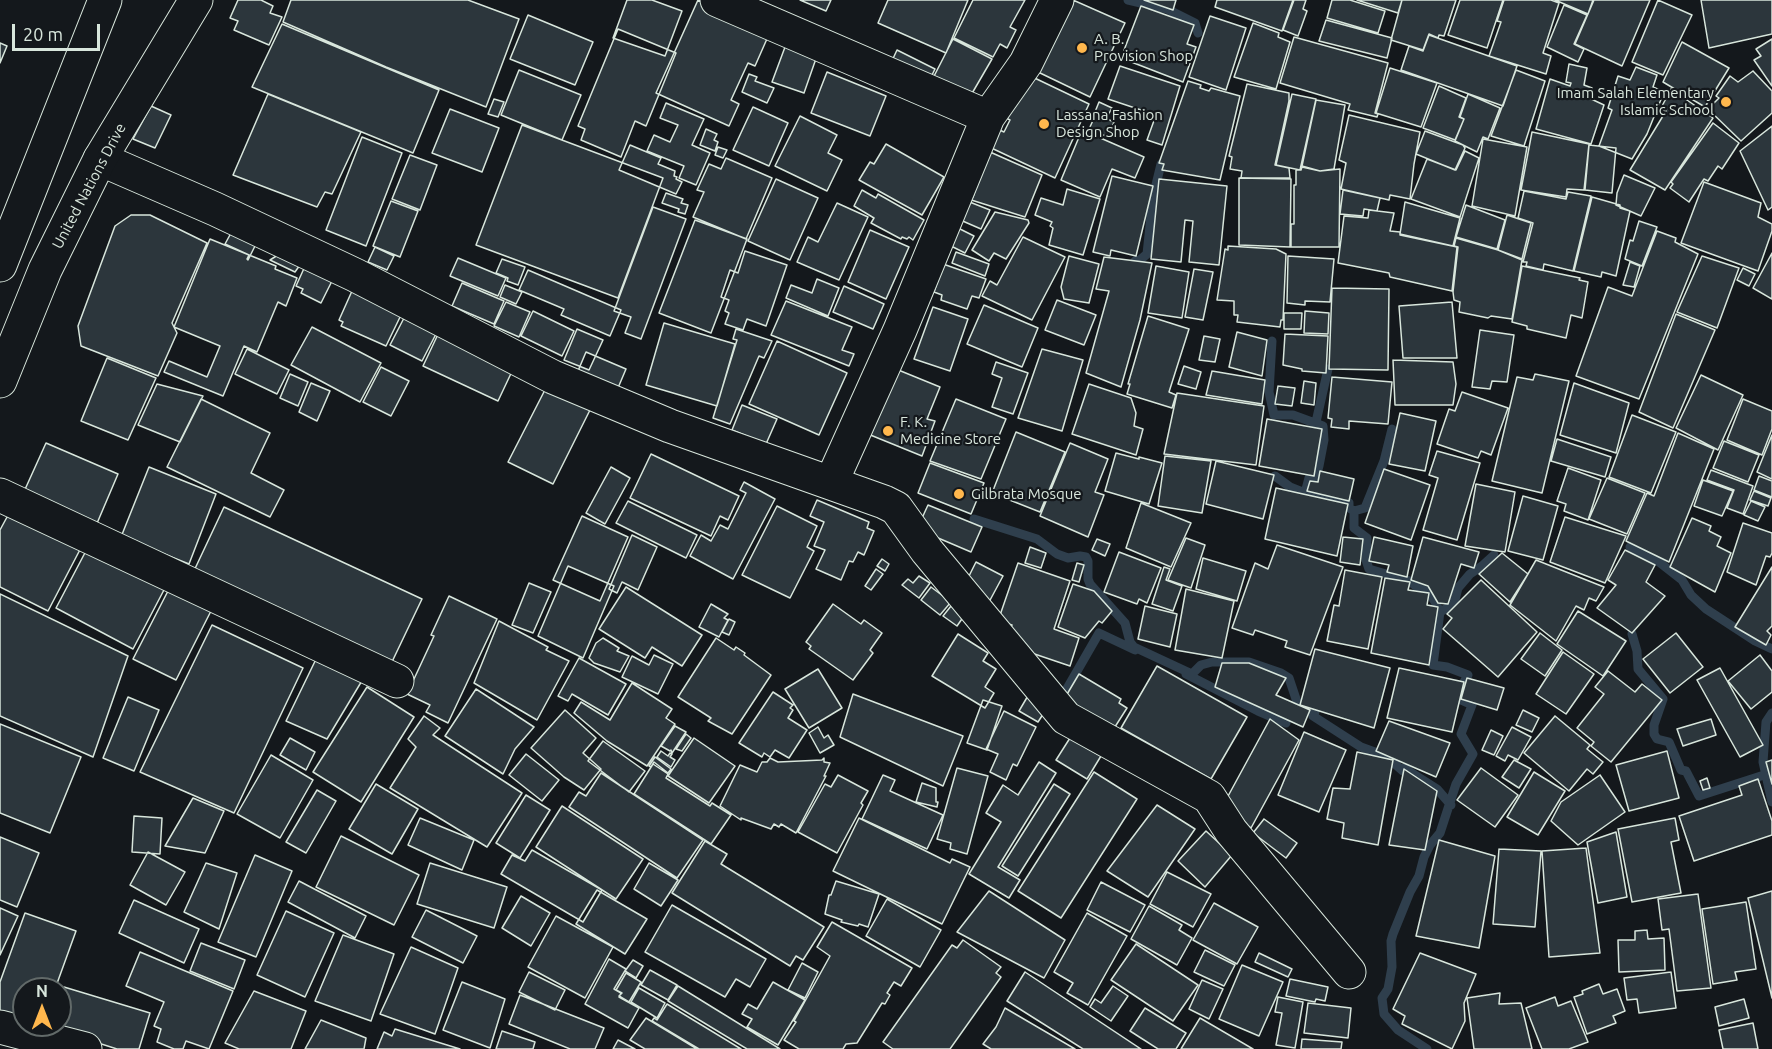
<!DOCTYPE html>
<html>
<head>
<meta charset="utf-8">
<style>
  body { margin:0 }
  #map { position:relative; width:1772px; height:1049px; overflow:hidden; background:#14181c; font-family:Ubuntu,sans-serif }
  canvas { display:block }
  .north { position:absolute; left:12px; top:977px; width:60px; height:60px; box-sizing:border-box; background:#14181c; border:2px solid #626a69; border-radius:50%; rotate:0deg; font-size:16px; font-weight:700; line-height:24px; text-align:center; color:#d8e6dc }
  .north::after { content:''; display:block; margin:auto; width:21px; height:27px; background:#ffb74d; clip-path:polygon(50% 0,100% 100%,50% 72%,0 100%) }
  .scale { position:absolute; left:12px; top:24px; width:88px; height:27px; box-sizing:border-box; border:3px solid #d8e6dc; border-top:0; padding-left:8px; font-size:18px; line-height:21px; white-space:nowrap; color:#d8e6dc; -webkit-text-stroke:4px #14181c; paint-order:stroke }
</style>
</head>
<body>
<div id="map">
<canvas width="1772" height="1049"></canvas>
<div class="north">N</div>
<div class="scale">20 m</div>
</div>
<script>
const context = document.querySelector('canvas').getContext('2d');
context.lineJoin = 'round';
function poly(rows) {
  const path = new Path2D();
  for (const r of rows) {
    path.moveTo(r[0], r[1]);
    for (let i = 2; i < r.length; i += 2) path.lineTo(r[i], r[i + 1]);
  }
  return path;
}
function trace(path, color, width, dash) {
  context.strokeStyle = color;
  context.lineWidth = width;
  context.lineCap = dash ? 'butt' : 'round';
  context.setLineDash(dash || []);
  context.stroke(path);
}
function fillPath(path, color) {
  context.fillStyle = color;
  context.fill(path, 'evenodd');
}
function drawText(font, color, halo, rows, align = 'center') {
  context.font = font + ' Ubuntu,sans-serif';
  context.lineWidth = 4.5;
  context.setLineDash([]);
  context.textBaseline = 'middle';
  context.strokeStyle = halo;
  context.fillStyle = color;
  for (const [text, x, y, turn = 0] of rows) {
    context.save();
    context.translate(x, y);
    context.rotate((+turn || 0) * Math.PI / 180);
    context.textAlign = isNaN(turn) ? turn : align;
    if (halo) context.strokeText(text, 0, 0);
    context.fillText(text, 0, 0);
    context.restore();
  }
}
trace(poly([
  [1128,0,1167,9,1195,23,1198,33],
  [1135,261,1140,260,1147,254,1153,197,1161,164],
  [1272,341,1269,392,1274,415,1293,415,1323,426,1324,440,1319,466,1315,479,1309,478,1305,493],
  [1316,422,1328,369],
  [1392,429,1384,461,1365,508,1354,511,1354,528,1367,538,1366,560,1369,569,1410,581,1418,588,1429,592,1435,602,1440,612,1433,665,1447,667,1468,675,1464,682,1461,700,1472,705,1461,734,1473,754,1456,784,1440,833,1430,845,1424,857,1419,876,1410,892,1393,934,1391,941,1392,967,1388,989,1382,998,1384,1014,1398,1030,1427,1049],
  [1275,476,1290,487,1305,493,1349,503,1349,508,1354,511],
  [974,519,1037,539,1057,554,1068,558,1080,556,1086,557,1088,561,1088,579,1090,584,1125,623,1130,642,1134,647,1192,674,1201,665,1212,662,1249,662,1281,673,1289,678,1297,702,1315,712,1313,716,1361,747,1394,759,1395,764,1403,771,1404,768,1437,789,1451,805],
  [1630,547,1659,562,1682,580,1691,595,1706,609,1755,641,1772,649],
  [1440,612,1449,607,1455,600,1458,588,1470,574,1482,566,1494,555],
  [1632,634,1637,651,1638,669,1663,699,1654,725,1654,734,1657,739,1669,742,1681,770,1686,771,1699,796,1764,775],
  [1186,674,1258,711,1286,723],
  [1065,692,1099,633,1135,650],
  [1772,713,1766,722,1763,762,1772,802]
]), '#2f3f4d', 9);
const building = poly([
  [238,0,261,0,273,6,270,13,282,17,269,45,234,30,238,21,230,18,238,0],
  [291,0,468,0,519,19,486,107,386,67,283,22,291,0],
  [627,0,652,0,682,11,665,56,613,38,627,0],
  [698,0,770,32,755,66,748,63,731,100,739,104,729,126,656,93,698,0],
  [800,0,831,0,826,11,800,0],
  [888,0,968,0,946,53,878,23,888,0],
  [973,0,1025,0,1010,27,1016,30,1007,48,1000,44,993,57,954,38,973,0],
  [1073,0,1125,23,1090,97,1038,72,1073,0],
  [1144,0,1176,0,1173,10,1144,0],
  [1217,0,1293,0,1282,31,1215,7,1217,0],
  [1294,0,1306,0,1303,9,1307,11,1298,36,1283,30,1294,0],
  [1332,0,1350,0,1385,11,1378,33,1327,18,1332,0],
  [1357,0,1402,0,1398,13,1357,0],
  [1402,0,1456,0,1444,36,1439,35,1438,38,1429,34,1423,50,1391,40,1402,0],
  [1460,0,1503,0,1487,48,1448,35,1460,0],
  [1504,0,1551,0,1559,3,1543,53,1551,56,1546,74,1489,56,1501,22,1497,21,1504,0],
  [1555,0,1593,0,1588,14,1555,0],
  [1594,0,1650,0,1622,66,1575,44,1594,0],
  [1658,0,1692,15,1663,75,1632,62,1658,0],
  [1701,0,1772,0,1772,34,1709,48,1701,0],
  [1564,5,1587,15,1574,44,1584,49,1578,62,1547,47,1564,5],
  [1141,6,1194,25,1187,44,1196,47,1183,82,1121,58,1141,6],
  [528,15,593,42,575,85,510,59,528,15],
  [1210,16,1246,28,1226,90,1189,77,1210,16],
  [1326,20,1392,38,1387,58,1319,41,1326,20],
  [1253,23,1279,33,1278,37,1290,42,1276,89,1234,77,1253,23],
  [282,24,439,90,413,153,252,87,282,24],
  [618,29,676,53,646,126,635,121,621,157,581,140,585,129,578,126,618,29],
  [1429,35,1517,66,1503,106,1401,70,1409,46,1423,51,1429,35],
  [1294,37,1388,63,1375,113,1378,114,1377,117,1348,110,1350,104,1280,83,1294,37],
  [788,39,819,50,804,93,772,82,788,39],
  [953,39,992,59,967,102,930,84,953,39],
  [1772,39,1772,86,1754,60,1761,56,1756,49,1772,39],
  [1682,42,1729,68,1705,107,1663,82,1682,42],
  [0,43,7,46,0,63,0,43],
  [897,50,935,69,928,83,890,65,897,50],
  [1569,64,1587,68,1584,85,1592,88,1589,98,1604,105,1591,144,1536,129,1550,79,1570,86,1571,83,1566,82,1569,64],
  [1120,66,1180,86,1162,145,1147,140,1156,115,1108,99,1120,66],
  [1636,67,1657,75,1653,87,1664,92,1647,134,1632,159,1599,146,1612,110,1608,108,1618,76,1630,80,1636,67],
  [1390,68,1437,83,1421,127,1376,113,1390,68],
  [519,70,581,95,562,140,501,115,519,70],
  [1516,70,1545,81,1524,146,1491,136,1516,70],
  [1753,71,1772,91,1772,113,1741,141,1708,109,1719,98,1716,96,1730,76,1738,82,1753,71],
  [827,72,886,96,870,136,811,113,827,72],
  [1022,72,1089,104,1055,178,985,145,993,127,1004,132,1010,120,1002,116,1022,72],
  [749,74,757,77,755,81,774,88,767,103,742,92,749,74],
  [1188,81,1201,85,1200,88,1209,91,1211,88,1240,96,1220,180,1162,170,1164,164,1159,163,1188,81],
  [1247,84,1289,93,1289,101,1275,165,1289,168,1290,178,1241,178,1242,171,1230,169,1232,157,1229,156,1247,84],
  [1439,86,1466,98,1459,117,1464,119,1455,140,1423,128,1439,86],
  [1671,89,1713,118,1665,190,1630,170,1666,111,1661,108,1671,89],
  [268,94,361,132,332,194,325,192,317,207,233,175,268,94],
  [1292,94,1316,99,1300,170,1276,165,1292,94],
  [1468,94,1500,108,1488,139,1483,137,1477,152,1455,141,1464,119,1460,117,1468,94],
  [494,99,504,102,498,117,488,114,494,99],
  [1316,100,1345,105,1334,169,1320,171,1302,166,1316,100],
  [1099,102,1112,108,1107,117,1095,112,1099,102],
  [666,103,704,119,692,145,710,153,696,185,679,178,684,166,647,151,654,135,670,142,678,125,660,118,666,103],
  [151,106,171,115,155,148,133,139,151,106],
  [753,107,788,123,769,166,733,150,753,107],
  [450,109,499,128,482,172,432,153,450,109],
  [1096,114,1114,122,1108,137,1089,129,1096,114],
  [1349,115,1420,132,1414,164,1410,199,1390,195,1389,200,1341,189,1346,163,1339,160,1349,115],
  [800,116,837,135,828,153,842,160,827,191,775,166,800,116],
  [1713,123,1739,143,1722,169,1718,166,1708,181,1704,179,1689,202,1670,188,1673,184,1671,182,1713,123],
  [522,125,663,178,618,298,476,245,522,125],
  [1772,126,1772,207,1768,210,1740,151,1772,126],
  [706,129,717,134,714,140,718,142,715,151,700,145,706,129],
  [1082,130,1144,157,1135,178,1112,169,1100,197,1061,180,1082,130],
  [1425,131,1463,145,1465,148,1455,170,1416,154,1425,131],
  [1532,132,1589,144,1584,190,1567,189,1566,197,1521,190,1532,132],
  [362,137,402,153,366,246,326,230,362,137],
  [1483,139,1527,147,1515,216,1472,206,1483,139],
  [886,144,944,177,922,215,859,180,870,162,874,164,886,144],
  [630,145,661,158,658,164,675,171,674,176,677,177,676,179,682,182,676,194,619,170,630,145],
  [1589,145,1616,148,1612,193,1585,190,1589,145],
  [718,147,727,150,723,158,715,155,718,147],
  [981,148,1042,175,1025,217,965,198,967,195,973,197,978,182,981,148],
  [1465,151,1479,158,1460,217,1411,199,1427,159,1456,170,1465,151],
  [410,155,437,165,420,210,392,199,410,155],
  [726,158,772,178,746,239,693,217,704,192,697,190,709,164,721,169,726,158],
  [1302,167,1320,171,1340,169,1339,247,1291,247,1291,224,1294,224,1294,185,1296,185,1296,170,1301,170,1302,167],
  [1624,175,1655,188,1641,216,1616,205,1617,193,1624,175],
  [1112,176,1153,186,1136,256,1111,250,1110,256,1093,252,1112,176],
  [1239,178,1291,179,1290,247,1239,245,1239,178],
  [776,179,818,198,790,260,748,241,776,179],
  [1159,179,1227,186,1219,265,1189,262,1193,221,1185,220,1181,262,1151,259,1159,179],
  [1704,182,1761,203,1758,217,1772,224,1772,231,1758,271,1681,243,1704,182],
  [1067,189,1100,199,1083,255,1049,245,1053,228,1050,226,1052,222,1035,215,1041,198,1063,205,1067,189],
  [862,190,876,198,878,194,924,220,913,240,909,237,907,239,902,237,901,239,871,223,874,218,854,206,862,190],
  [1343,190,1380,198,1377,211,1364,209,1363,216,1340,214,1343,190],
  [1524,191,1566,199,1568,192,1591,196,1573,271,1544,264,1543,270,1526,266,1527,262,1523,262,1533,223,1518,218,1524,191],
  [666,193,683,199,681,203,688,205,685,214,678,212,679,209,662,203,666,193],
  [1592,197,1620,205,1620,208,1630,211,1616,276,1602,272,1601,277,1574,271,1592,197],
  [962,199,990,210,981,229,958,219,962,199],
  [391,201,418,211,400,257,373,246,391,201],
  [1405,202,1460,218,1453,246,1400,234,1405,202],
  [837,203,868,217,839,280,797,262,808,237,818,242,837,203],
  [1466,205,1505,220,1497,249,1456,237,1466,205],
  [653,207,686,219,641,339,625,333,631,317,614,311,653,207],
  [1369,210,1394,213,1390,231,1400,232,1400,235,1457,247,1452,291,1390,277,1389,273,1338,263,1344,216,1368,218,1369,210],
  [995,212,1028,220,1029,223,1006,259,994,253,989,261,972,250,995,212],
  [131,215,150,215,207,243,172,323,177,333,158,376,81,346,78,326,115,226,131,215],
  [1507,215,1531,223,1522,259,1498,250,1507,215],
  [695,220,747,239,711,333,659,313,695,220],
  [1639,221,1657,227,1642,266,1625,259,1630,240,1633,241,1639,221],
  [956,227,974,236,965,253,947,244,956,227],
  [870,230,909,247,886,299,848,282,870,230],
  [1657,231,1676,238,1675,242,1698,254,1639,399,1576,376,1608,287,1632,296,1657,231],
  [231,233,256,244,248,260,247,259,249,255,225,244,231,233],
  [1023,237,1065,257,1032,320,982,296,990,281,997,285,1023,237],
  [1456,238,1498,250,1522,260,1512,319,1491,316,1488,318,1459,312,1460,302,1454,300,1453,292,1458,247,1454,246,1456,238],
  [210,239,276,266,275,269,297,278,286,306,278,302,257,352,244,346,223,396,164,372,169,361,207,377,220,346,174,327,210,239],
  [1228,246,1276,249,1286,254,1283,320,1281,320,1280,327,1237,322,1238,315,1234,315,1234,301,1217,300,1225,249,1228,250,1228,246],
  [375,247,394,256,387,270,368,262,375,247],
  [745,251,787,265,766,326,747,319,743,330,725,324,729,313,725,311,729,300,721,297,730,270,738,273,745,251],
  [956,252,989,264,985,276,952,263,956,252],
  [281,253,302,262,295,272,270,260,281,253],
  [1772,253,1772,299,1753,288,1772,253],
  [1069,256,1099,264,1089,303,1064,299,1061,287,1069,256],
  [1288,256,1334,259,1330,302,1305,301,1305,305,1287,303,1288,256],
  [1702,256,1739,268,1717,328,1677,312,1702,256],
  [1104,257,1152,263,1140,320,1121,387,1086,373,1109,291,1096,289,1104,257],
  [458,258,506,278,498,296,450,276,458,258],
  [502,259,525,267,518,285,507,281,508,278,496,273,502,259],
  [1630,262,1640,266,1634,287,1623,285,1630,262],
  [306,264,334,277,321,303,301,293,303,289,296,286,306,264],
  [943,264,986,279,979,298,972,296,967,309,941,300,942,295,934,292,943,264],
  [1156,266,1189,272,1182,318,1148,313,1156,266],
  [1522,266,1580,278,1579,280,1588,282,1582,318,1571,315,1566,338,1527,329,1527,326,1512,322,1522,266],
  [1743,268,1755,274,1749,286,1737,280,1743,268],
  [1194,269,1213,272,1203,320,1185,317,1194,269],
  [528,270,621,310,610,336,561,315,564,309,519,290,528,270],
  [817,279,839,288,828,316,786,298,791,285,812,293,817,279],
  [462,283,504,301,494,324,452,306,462,283],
  [505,285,522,292,516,304,500,297,505,285],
  [844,286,884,304,873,329,833,312,844,286],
  [1332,288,1389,289,1388,370,1329,369,1332,288],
  [352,291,402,313,386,346,341,326,343,322,339,320,352,291],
  [1057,300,1096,315,1084,345,1045,330,1057,300],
  [786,301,852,327,842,350,854,354,849,366,771,335,786,301],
  [506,302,530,312,519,337,494,326,506,302],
  [1452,302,1457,358,1403,358,1399,306,1452,302],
  [984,305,1038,328,1022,367,967,344,984,305],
  [933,307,968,319,950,371,914,359,933,307],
  [533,311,574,331,562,356,521,336,533,311],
  [1305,311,1329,313,1328,334,1304,333,1305,311],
  [1284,313,1302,313,1301,329,1284,329,1284,313],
  [1676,314,1715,330,1673,428,1639,412,1676,314],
  [1148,316,1189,329,1169,392,1176,395,1172,408,1127,394,1130,384,1128,384,1148,316],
  [404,318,436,334,422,361,390,345,404,318],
  [664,323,735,344,717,406,646,385,664,323],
  [312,327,381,363,360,402,291,365,312,327],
  [577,329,603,340,589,370,564,360,577,329],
  [736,329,772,341,764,358,759,356,730,424,713,418,737,340,733,339,736,329],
  [440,330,515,365,498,401,423,366,440,330],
  [1480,330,1514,335,1507,382,1492,381,1490,389,1472,387,1480,330],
  [1237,332,1267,340,1262,376,1229,367,1237,332],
  [1285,334,1328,336,1326,373,1302,371,1302,369,1283,365,1285,334],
  [1204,336,1220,339,1215,362,1199,360,1204,336],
  [777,341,847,373,819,435,749,404,777,341],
  [247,349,289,370,277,394,235,374,247,349],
  [1042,349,1083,360,1062,431,1018,418,1042,349],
  [586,352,626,369,615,395,575,378,586,352],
  [107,358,156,378,128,440,81,421,107,358],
  [1393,360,1453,362,1456,384,1453,405,1395,405,1393,360],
  [996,362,1028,373,1013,414,992,407,1002,378,992,374,996,362],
  [1184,366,1201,372,1196,389,1178,384,1184,366],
  [381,367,409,381,391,416,363,402,381,367],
  [891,367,940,387,927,419,935,421,922,456,863,432,891,367],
  [1212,371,1265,380,1262,404,1206,395,1212,371],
  [290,374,308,382,298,406,280,398,290,374],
  [1535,374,1569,381,1542,493,1492,481,1517,377,1533,380,1535,374],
  [1701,375,1743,395,1718,450,1676,428,1701,375],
  [1332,377,1392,382,1388,424,1349,421,1349,429,1331,427,1332,419,1328,418,1332,377],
  [1304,381,1316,383,1314,405,1301,403,1304,381],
  [549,382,590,410,553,484,508,462,549,382],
  [311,383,330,391,317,421,299,412,311,383],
  [1574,383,1629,403,1616,453,1560,435,1574,383],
  [157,384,203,396,180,442,138,425,157,384],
  [1089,384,1131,398,1136,413,1134,426,1143,429,1136,455,1072,434,1089,384],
  [1278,386,1295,388,1292,406,1275,404,1278,386],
  [1462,392,1508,408,1491,455,1481,451,1478,458,1437,444,1449,409,1455,411,1462,392],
  [1177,393,1264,406,1256,465,1164,454,1177,393],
  [201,399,270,433,251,473,284,490,270,517,167,467,201,399],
  [956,399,1006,419,981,479,930,461,956,399],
  [1743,399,1772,411,1772,429,1762,455,1727,440,1743,399],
  [742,405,777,419,766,444,732,430,742,405],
  [1400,413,1436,421,1425,471,1389,464,1400,413],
  [1632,415,1676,432,1651,493,1609,477,1632,415],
  [1267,419,1322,429,1314,476,1259,466,1267,419],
  [1016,432,1065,452,1040,512,992,493,1016,432],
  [1678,433,1714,449,1669,562,1626,541,1647,493,1654,496,1678,433],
  [1772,435,1772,479,1757,472,1772,435],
  [1557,439,1611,457,1605,477,1551,461,1557,439],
  [1724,441,1759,455,1748,482,1713,468,1724,441],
  [46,443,118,474,95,528,22,496,46,443],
  [1070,443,1108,459,1095,492,1104,495,1088,537,1040,516,1070,443],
  [1437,451,1480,463,1457,540,1423,530,1438,478,1429,475,1437,451],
  [1116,453,1139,459,1139,457,1162,463,1149,504,1105,491,1116,453],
  [651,454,739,496,728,520,720,516,711,536,630,498,651,454],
  [1165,456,1211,461,1202,513,1158,506,1165,456],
  [1216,461,1274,475,1263,519,1206,504,1216,461],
  [930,463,984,483,971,514,918,493,930,463],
  [149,467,216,494,189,564,121,537,149,467],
  [611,467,630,478,605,524,586,513,611,467],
  [1568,468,1601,480,1588,520,1564,511,1566,504,1557,501,1568,468],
  [1384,469,1430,485,1411,540,1365,523,1384,469],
  [1711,470,1753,486,1743,514,1727,508,1734,490,1707,480,1711,470],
  [1320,471,1354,479,1349,501,1307,491,1310,481,1318,482,1320,471],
  [1759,476,1772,481,1772,497,1754,490,1759,476],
  [1607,478,1645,493,1627,534,1589,519,1607,478],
  [1703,480,1733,491,1722,516,1694,506,1703,480],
  [744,482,775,499,733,579,690,556,701,535,711,541,720,525,728,529,746,493,740,490,744,482],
  [1476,484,1515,492,1505,552,1465,546,1476,484],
  [1276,488,1348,504,1337,556,1265,539,1276,488],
  [1754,491,1771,498,1768,506,1750,500,1754,491],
  [1523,496,1558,506,1543,560,1508,551,1523,496],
  [817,500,869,522,867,528,874,531,864,555,858,552,853,562,849,561,841,580,816,569,825,550,814,546,824,522,810,516,817,500],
  [628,501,697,535,686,558,616,523,628,501],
  [1751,501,1765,507,1758,521,1744,515,1751,501],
  [1141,503,1191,523,1171,567,1126,548,1141,503],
  [928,505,982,527,971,552,917,529,928,505],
  [13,506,84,542,48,611,0,587,0,530,13,506],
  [777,506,817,526,807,547,814,551,790,598,742,575,777,506],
  [224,507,422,599,390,666,192,575,224,507],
  [582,516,628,537,600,601,553,580,582,516],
  [1565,517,1626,536,1605,583,1550,562,1565,517],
  [1692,518,1711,526,1709,531,1721,537,1717,546,1731,553,1715,592,1670,567,1692,518],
  [1743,523,1772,533,1772,553,1770,557,1766,556,1756,585,1727,572,1743,523],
  [632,535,657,547,638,590,622,582,617,593,609,589,632,535],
  [1343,537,1363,539,1360,565,1340,562,1343,537],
  [1374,537,1413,546,1407,577,1387,572,1389,565,1369,561,1374,537],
  [1423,537,1479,552,1474,568,1461,564,1448,604,1438,603,1428,586,1411,580,1423,537],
  [1186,538,1205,545,1191,588,1168,580,1186,538],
  [1097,539,1110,544,1105,556,1092,550,1097,539],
  [1277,545,1343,567,1310,655,1285,647,1287,641,1255,630,1253,635,1232,628,1255,563,1268,569,1277,545],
  [88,547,165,588,133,649,56,608,88,547],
  [1030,547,1046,553,1041,568,1025,563,1030,547],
  [1625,550,1655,565,1646,582,1665,596,1632,633,1597,608,1616,585,1608,580,1625,550],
  [1119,552,1161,568,1147,603,1139,599,1137,604,1104,592,1119,552],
  [1502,553,1528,574,1510,602,1479,574,1502,553],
  [1203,558,1246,571,1237,601,1196,589,1203,558],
  [882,559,889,564,885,571,877,566,882,559],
  [1536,560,1604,587,1596,601,1589,598,1584,610,1576,606,1556,641,1510,605,1536,560],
  [976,562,1003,576,989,602,963,588,976,562],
  [1018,563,1070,581,1054,629,1079,638,1070,666,1005,644,1012,625,998,621,1018,563],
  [1077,563,1084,565,1079,582,1072,580,1077,563],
  [568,566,614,586,583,658,538,636,568,566],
  [1164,567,1170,569,1166,580,1182,586,1173,611,1152,604,1164,567],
  [1772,567,1772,626,1767,631,1771,635,1766,645,1735,627,1772,567],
  [876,569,883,574,871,590,865,586,876,569],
  [1345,570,1382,577,1368,649,1327,641,1334,605,1339,606,1345,570],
  [919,576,930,583,919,598,902,585,908,579,913,583,919,576],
  [1385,578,1410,582,1408,590,1429,593,1427,605,1438,607,1429,665,1371,653,1385,578],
  [1481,580,1537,632,1498,677,1443,629,1452,618,1447,614,1481,580],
  [529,583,551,592,533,633,512,625,529,583],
  [1073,584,1094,591,1112,611,1102,623,1099,621,1085,638,1058,627,1073,584],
  [626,587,702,635,682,666,652,647,645,658,599,629,626,587],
  [931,587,951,602,940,615,921,600,931,587],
  [169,589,211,611,176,680,133,659,169,589],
  [1186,589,1234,601,1222,658,1175,650,1186,589],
  [0,594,128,656,93,757,0,716,0,594],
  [449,596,497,619,448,723,426,712,430,705,407,694,434,636,431,635,449,596],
  [711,604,728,614,724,618,728,620,719,637,699,627,711,604],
  [833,604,861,624,864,620,882,633,870,650,873,653,853,680,809,649,811,646,806,642,833,604],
  [951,606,964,616,957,626,943,616,951,606],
  [1145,606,1177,614,1170,647,1138,639,1145,606],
  [1578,611,1626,641,1603,676,1557,644,1578,611],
  [729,619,735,622,729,635,722,632,729,619],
  [499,621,548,647,546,650,569,661,537,720,474,683,499,621],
  [212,625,303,668,234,813,140,772,212,625],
  [1540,633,1562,650,1545,676,1521,659,1540,633],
  [1676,633,1703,667,1670,693,1643,659,1676,633],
  [958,634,988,653,983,661,996,669,985,687,994,693,985,708,932,676,958,634],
  [603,638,619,648,617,651,629,656,620,672,594,663,589,658,596,643,603,638],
  [716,638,734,650,736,647,745,653,744,655,771,675,732,734,708,721,711,718,678,697,716,638],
  [1315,649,1390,668,1374,728,1300,705,1315,649],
  [1563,652,1594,674,1566,714,1536,694,1563,652],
  [319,653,363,679,327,739,286,721,319,653],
  [654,655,673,664,658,694,622,677,632,656,649,665,654,655],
  [1760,655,1772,671,1772,692,1751,709,1728,681,1760,655],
  [579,658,626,684,608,715,572,694,568,701,558,696,579,658],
  [1222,663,1249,663,1286,678,1276,695,1310,710,1303,727,1215,687,1222,663],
  [1157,666,1247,717,1211,779,1121,728,1157,666],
  [1399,668,1464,682,1452,732,1387,718,1399,668],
  [1720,668,1763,745,1740,757,1697,680,1720,668],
  [818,669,842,708,809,728,785,689,818,669],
  [1608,671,1635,692,1642,684,1662,700,1611,762,1591,746,1594,742,1577,728,1604,694,1595,687,1608,671],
  [1079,674,1121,699,1119,703,1127,708,1113,730,1063,701,1079,674],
  [1467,678,1504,688,1497,710,1461,699,1467,678],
  [632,683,672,709,666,718,675,724,647,766,607,741,574,713,581,702,610,720,632,683],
  [367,687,414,717,361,802,313,772,367,687],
  [476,689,534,727,515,749,503,774,445,736,476,689],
  [773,692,793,705,790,708,793,710,788,718,807,730,789,758,775,750,770,757,764,753,762,757,739,743,773,692],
  [853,694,963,736,943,786,840,737,853,694],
  [1029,694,1049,705,1038,722,1019,711,1029,694],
  [128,697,159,710,134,771,103,758,128,697],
  [983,700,1002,706,987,750,967,743,983,700],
  [565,710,596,738,583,753,601,769,584,790,564,777,531,748,565,710],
  [1523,710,1539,718,1532,732,1516,725,1523,710],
  [1004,711,1036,727,1017,766,1013,764,1006,780,990,772,998,754,986,749,1004,711],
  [424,716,440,728,433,735,522,793,487,847,390,788,416,747,408,739,424,716],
  [1555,716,1590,745,1587,749,1603,762,1593,774,1587,769,1569,791,1524,753,1555,716],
  [1270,719,1299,740,1251,828,1221,809,1270,719],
  [1711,719,1716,735,1683,746,1677,729,1711,719],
  [1389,721,1450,743,1436,777,1376,751,1389,721],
  [0,724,81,757,50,833,0,813,0,724],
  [675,726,686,732,672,753,671,750,670,751,661,746,675,726],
  [818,727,824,738,828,735,834,745,820,753,809,733,818,727],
  [1512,727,1531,737,1518,760,1508,755,1505,761,1496,756,1512,727],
  [1491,730,1503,736,1494,755,1482,750,1491,730],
  [1304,732,1346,750,1319,812,1278,795,1304,732],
  [686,734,691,738,682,751,676,749,686,734],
  [290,738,315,752,306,770,280,755,290,738],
  [694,738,735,766,709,803,668,776,694,738],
  [1070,738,1101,756,1087,779,1056,760,1070,738],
  [603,741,645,771,629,792,588,761,603,741],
  [661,751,668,756,670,753,672,754,670,757,675,760,671,767,657,757,661,751],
  [1667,751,1679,798,1629,811,1616,765,1667,751],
  [1357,752,1393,760,1378,845,1342,838,1344,823,1327,819,1333,788,1350,789,1357,752],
  [526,754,559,780,542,801,509,775,526,754],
  [271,755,313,780,280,838,237,814,271,755],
  [655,757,671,769,668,773,654,762,651,767,649,766,655,757],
  [770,758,778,762,822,760,824,758,824,762,830,763,824,776,826,776,796,833,781,824,779,827,774,824,771,829,741,818,741,820,720,806,740,765,757,772,762,762,767,762,770,758],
  [1514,760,1531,769,1519,788,1502,777,1514,760],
  [1772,760,1772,784,1766,762,1772,760],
  [1039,762,1056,773,998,867,1020,880,1009,898,969,874,1001,822,986,813,1003,785,1018,795,1039,762],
  [653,764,668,774,666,778,710,806,712,803,731,815,711,844,634,794,653,764],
  [957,768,988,776,967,854,950,849,951,843,937,839,957,768],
  [1481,768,1518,795,1495,827,1457,800,1481,768],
  [1404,769,1437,791,1425,850,1389,845,1404,769],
  [1094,772,1137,799,1061,918,1018,891,1094,772],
  [1534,772,1565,791,1538,835,1507,817,1534,772],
  [601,773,703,840,677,878,569,807,579,792,586,796,601,773],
  [838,775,868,791,861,803,863,805,837,853,798,832,825,784,831,787,838,775],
  [883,775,895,780,890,791,943,815,927,849,862,819,883,775],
  [1600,775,1625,812,1578,845,1551,821,1561,802,1600,775],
  [1707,778,1710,788,1703,790,1700,781,1707,778],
  [1758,779,1772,821,1772,835,1694,861,1679,816,1742,795,1739,786,1758,779],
  [922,783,936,788,936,802,938,802,937,807,916,802,922,783],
  [376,784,418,809,392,854,349,829,376,784],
  [1054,784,1070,794,1018,876,1002,866,1054,784],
  [317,790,336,801,306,853,286,842,317,790],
  [526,795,550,810,520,858,496,843,526,795],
  [193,798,224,811,205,853,165,846,193,798],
  [1157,805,1195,829,1148,897,1107,871,1157,805],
  [562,806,643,859,616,899,536,847,562,806],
  [134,816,162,818,160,854,132,852,134,816],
  [420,818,474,840,462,870,408,845,420,818],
  [859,818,950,863,952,859,970,867,942,924,833,871,859,818],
  [1675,818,1679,840,1671,842,1681,893,1632,902,1618,829,1675,818],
  [1264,819,1297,843,1286,858,1253,833,1264,819],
  [1206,831,1232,855,1205,887,1178,861,1206,831],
  [1616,832,1627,897,1598,903,1587,842,1616,832],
  [341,836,419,875,394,925,316,887,341,836],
  [0,837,39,853,17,907,0,900,0,837],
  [1439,840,1495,856,1479,948,1416,936,1439,840],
  [705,841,727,854,721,864,824,927,803,960,796,956,790,966,672,893,705,841],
  [1586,848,1600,953,1549,957,1542,851,1586,848],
  [1499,849,1541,851,1535,927,1493,924,1499,849],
  [532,850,602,890,583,922,501,874,512,855,525,861,532,850],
  [148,852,185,872,166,905,130,885,148,852],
  [255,855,292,871,256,957,218,942,255,855],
  [206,863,237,873,219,929,184,912,206,863],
  [430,863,507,887,494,928,417,904,430,863],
  [649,863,678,880,661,906,634,889,649,863],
  [1167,872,1211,894,1193,927,1150,904,1167,872],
  [299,881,366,916,355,938,288,902,299,881],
  [836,881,879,894,868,927,859,924,858,926,841,922,842,920,825,914,829,895,831,895,836,881],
  [1101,882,1145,905,1130,932,1087,910,1101,882],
  [597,890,647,919,625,954,576,924,597,890],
  [989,891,1065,940,1044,978,957,932,989,891],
  [1772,891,1772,998,1748,898,1772,891],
  [1698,894,1711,988,1677,991,1669,929,1662,930,1658,899,1698,894],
  [521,896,550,913,531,946,502,928,521,896],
  [887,899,941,930,920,967,866,936,887,899],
  [134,900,199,929,184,963,119,933,134,900],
  [1746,902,1756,969,1735,972,1737,980,1713,984,1702,909,1746,902],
  [1214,903,1258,927,1237,964,1193,940,1214,903],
  [672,905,766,959,750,987,736,979,725,997,645,952,672,905],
  [1149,906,1182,925,1179,930,1192,938,1177,965,1131,939,1149,906],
  [0,908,18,916,0,955,0,908],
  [426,910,477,936,463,963,412,937,426,910],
  [286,911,334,933,305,997,257,975,286,911],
  [25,913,76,931,55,989,24,989,24,1024,0,1016,0,982,25,913],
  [1087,913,1127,936,1088,1005,1067,993,1073,983,1054,972,1087,913],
  [556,916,613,947,585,998,528,967,556,916],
  [832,922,912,968,901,986,894,982,887,993,890,995,885,1004,882,1003,857,1043,846,1044,843,1049,799,1049,784,1040,796,1022,794,1021,830,956,817,947,832,922],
  [1647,930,1648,939,1664,938,1665,970,1619,972,1618,940,1635,940,1635,931,1647,930],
  [343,935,394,954,371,1021,315,1001,343,935],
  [963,940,1001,967,996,973,1001,977,950,1049,893,1049,883,1042,952,945,957,948,963,940],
  [201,943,245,960,234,989,190,971,201,943],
  [1136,944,1198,985,1173,1021,1111,980,1136,944],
  [411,947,458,968,435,1034,380,1014,411,947],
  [1205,950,1235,965,1224,986,1194,972,1205,950],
  [140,952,233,991,209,1049,186,1041,183,1049,174,1049,157,1042,161,1029,154,1026,164,1002,126,986,140,952],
  [1259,953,1292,969,1288,977,1255,962,1259,953],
  [1420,953,1476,974,1464,1003,1465,1021,1452,1049,1402,1024,1405,1016,1393,1009,1420,953],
  [609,959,626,969,614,989,621,993,619,997,639,1008,628,1028,585,1004,609,959],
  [633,960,643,966,636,978,625,971,633,960],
  [802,963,818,972,805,998,788,990,802,963],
  [1242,965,1283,982,1259,1036,1219,1019,1242,965],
  [650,970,677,985,668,1000,641,985,650,970],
  [529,972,565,990,555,1010,519,992,529,972],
  [1025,972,1141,1049,1083,1049,1007,1001,1025,972],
  [1671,972,1676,1008,1639,1013,1637,999,1627,1000,1624,978,1671,972],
  [626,973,641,982,629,1002,619,996,622,993,616,990,626,973],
  [1290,979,1328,987,1325,1001,1316,999,1315,1002,1286,996,1290,979],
  [1202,980,1223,989,1209,1019,1189,1009,1202,980],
  [462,982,505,999,490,1048,443,1030,462,982],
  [773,982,805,1000,778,1045,747,1027,752,1019,742,1014,748,1004,757,1009,773,982],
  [1599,984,1603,994,1617,989,1625,1011,1613,1016,1616,1023,1587,1034,1574,997,1583,994,1582,991,1599,984],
  [678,986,780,1049,747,1049,668,1001,678,986],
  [1113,986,1128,996,1111,1021,1090,1007,1095,999,1101,1003,1113,986],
  [64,987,150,1013,139,1049,117,1049,51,1028,52,1025,60,1025,60,999,64,987],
  [639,988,665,1003,657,1018,631,1002,639,988],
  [254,991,306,1011,291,1049,239,1049,225,1043,254,991],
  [1500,993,1499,1004,1521,1003,1532,1049,1474,1049,1467,998,1500,993],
  [520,995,604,1028,595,1049,570,1049,509,1024,520,995],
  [1278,997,1303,1002,1295,1048,1276,1045,1282,1013,1275,1012,1278,997],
  [1555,997,1558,1006,1571,1001,1588,1042,1569,1049,1542,1049,1526,1008,1555,997],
  [1744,999,1749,1018,1719,1026,1715,1007,1744,999],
  [1308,1003,1351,1008,1348,1038,1304,1033,1308,1003],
  [667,1004,741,1049,699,1049,652,1021,654,1018,657,1020,667,1004],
  [1005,1008,1075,1049,991,1049,983,1044,996,1027,1005,1008],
  [1145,1008,1186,1033,1176,1049,1158,1049,1130,1031,1145,1008],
  [646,1018,697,1049,645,1049,630,1040,646,1018],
  [1200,1018,1253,1049,1181,1049,1200,1018],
  [321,1020,366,1038,364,1049,305,1049,321,1020],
  [1753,1023,1758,1049,1723,1049,1719,1030,1753,1023],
  [395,1029,460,1049,377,1049,384,1032,392,1036,395,1029],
  [502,1031,535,1042,533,1049,496,1049,502,1031],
  [1302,1039,1342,1042,1341,1049,1301,1049,1302,1039],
  [618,1040,635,1049,613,1049,618,1040]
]);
fillPath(building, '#2c363c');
trace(building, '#d8e6dc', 1.5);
const minor = poly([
  [717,0,988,117],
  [100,159,215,209,355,275,553,377,670,426,884,502,896,508,927,551,1066,718,1209,797,1231,831,1349,972],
  [831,483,900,330,988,117,1026,63,1057,0],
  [0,495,397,681],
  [0,1027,85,1049]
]);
const highway = poly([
  [0,265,105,0],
  [0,381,45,270,100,159,196,0]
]);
trace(minor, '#d8e6dc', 35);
trace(highway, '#d8e6dc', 35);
trace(minor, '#14181c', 33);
trace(highway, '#14181c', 33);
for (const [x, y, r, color] of [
  [1082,48,6,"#ffb74d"],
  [1726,102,6,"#ffb74d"],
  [1044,124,6,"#ffb74d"],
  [888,431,6,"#ffb74d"],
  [959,494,6,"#ffb74d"]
]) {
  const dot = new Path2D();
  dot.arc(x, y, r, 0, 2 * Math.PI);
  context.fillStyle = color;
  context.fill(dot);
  trace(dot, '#14181c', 2);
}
drawText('15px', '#d8e6dc', '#14181c', [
  ["A. B.",1094,39],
  ["Provision Shop",1094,56],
  ["Imam Salah Elementary",1714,93,"right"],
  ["Islamic School",1714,110,"right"],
  ["Lassana Fashion",1056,115],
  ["Design Shop",1056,132],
  ["F. K.",900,422],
  ["Medicine Store",900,439],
  ["Gilbrata Mosque",971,494]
], 'left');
drawText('15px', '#d8e6dc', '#14181c', [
  ["United Nations Drive",89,186,-62]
]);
</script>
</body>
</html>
